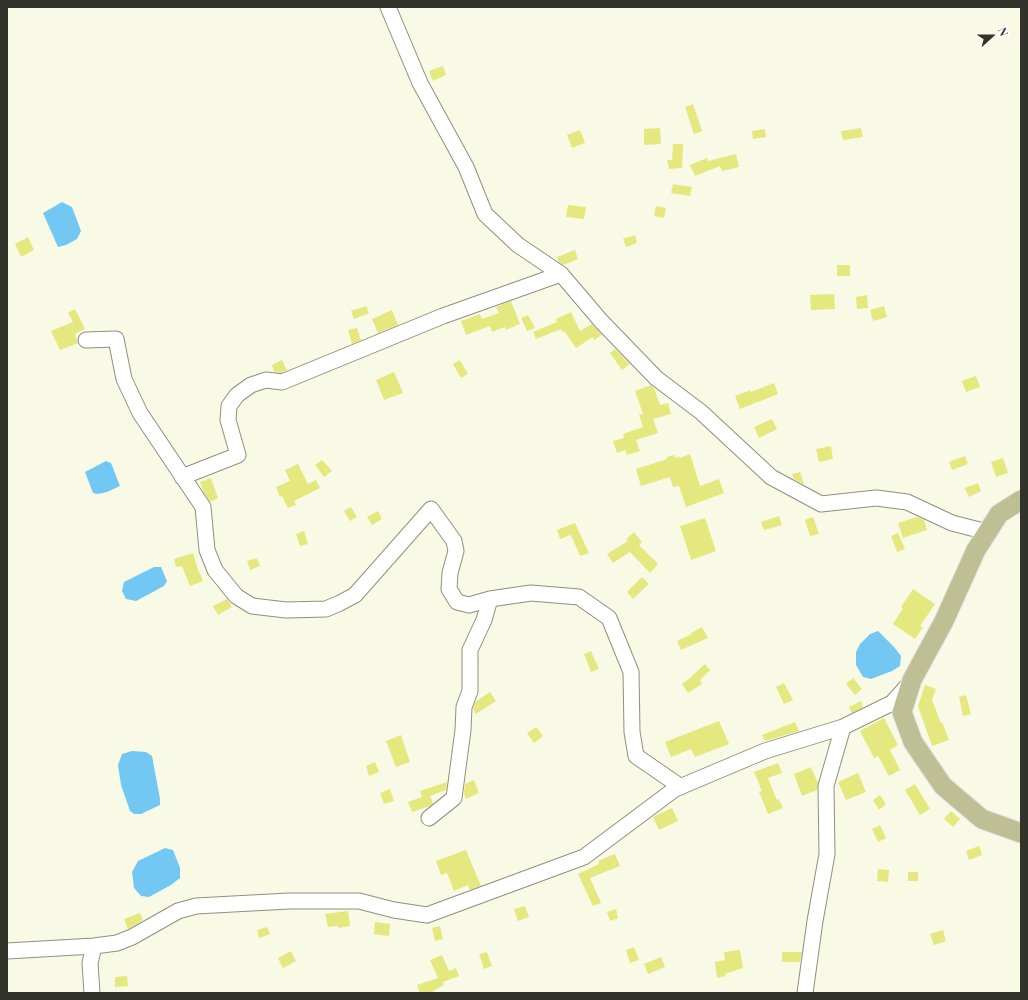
<!DOCTYPE html>
<html>
<head>
<meta charset="utf-8">
<style>
  body { margin:0 }
  #map { position:relative; width:1028px; height:1000px; overflow:hidden; background:#f8fae5; font-family:"Playfair Display",serif }
  canvas { display:block }
  .frame { position:absolute; inset:0; border:8px solid #32332b; pointer-events:none }
  .north { position:absolute; left:972px; top:16px; width:40px; height:40px; -webkit-text-stroke:3px #fff; paint-order:stroke; rotate:69deg; font-size:11px; font-weight:700; line-height:16px; text-align:center; color:#32332b }
  .north::after { content:''; display:block; margin:auto; width:14px; height:18px; background:#32332b; clip-path:polygon(50% 0,100% 100%,50% 72%,0 100%) }
</style>
</head>
<body>
<div id="map">
<canvas width="1028" height="1000"></canvas>
<div class="frame"></div>
<div class="north">N</div>
</div>
<script>
const context = document.querySelector('canvas').getContext('2d');
context.lineJoin = 'round';
function fillPath(path, color) {
  context.fillStyle = color;
  context.fill(path, 'evenodd');
}
function poly(rows) {
  const path = new Path2D();
  for (const r of rows) {
    path.moveTo(r[0], r[1]);
    for (let i = 2; i < r.length; i += 2) path.lineTo(r[i], r[i + 1]);
  }
  return path;
}
function trace(path, color, width, dash) {
  context.strokeStyle = color;
  context.lineWidth = width;
  context.lineCap = dash ? 'butt' : 'round';
  context.setLineDash(dash || []);
  context.stroke(path);
}
fillPath(poly([
  [62,202,72,207,81,231,77,239,66,245,58,247,43,213],
  [106,461,111,463,120,486,107,492,98,494,93,493,85,472],
  [154,567,161,567,167,581,164,586,136,601,126,599,122,591,124,582],
  [878,631,894,647,901,656,900,666,892,671,871,679,863,677,856,665,856,652,860,644,870,634],
  [132,751,146,752,152,756,160,799,160,805,141,814,134,814,130,811,121,785,118,765,122,754],
  [165,848,173,850,180,868,180,878,171,885,149,897,141,896,134,888,132,872,138,861]
]), '#72c8f3');
fillPath(poly([
  [443,66,446,75,433,81,429,71],
  [693,104,702,131,694,134,685,107],
  [660,128,661,144,644,145,644,129],
  [861,128,863,137,843,140,841,131],
  [765,129,766,137,753,139,752,131],
  [580,130,585,143,572,148,567,135],
  [673,144,683,144,682,168,669,169,667,160,672,160],
  [736,154,739,167,722,171,720,166,695,176,690,165,707,158,708,161],
  [673,184,692,187,690,196,671,193],
  [568,205,586,207,584,219,566,217],
  [656,206,666,208,664,218,654,216],
  [635,235,637,243,626,247,623,239],
  [28,237,34,250,21,257,15,244],
  [575,250,578,259,563,265,558,261,557,257],
  [837,265,850,265,850,276,837,276],
  [834,294,835,309,811,310,810,295],
  [867,295,868,308,857,309,856,297],
  [511,301,520,324,506,330,505,327,492,332,490,326,466,335,461,321,480,314,482,319,499,313,496,307],
  [366,306,369,313,354,319,351,311],
  [884,306,887,317,873,321,870,310],
  [75,309,85,329,75,334,78,343,60,350,51,331,73,322,68,313],
  [392,310,398,325,378,333,372,319],
  [571,312,580,331,592,324,602,335,594,340,593,337,576,348,564,331,562,332,561,329,536,339,533,332,557,322,556,319],
  [528,315,535,328,527,331,521,318],
  [357,328,361,340,352,344,348,330],
  [615,349,630,364,622,370,610,353],
  [282,360,287,370,281,373,274,372,272,365],
  [460,360,468,374,461,378,453,364],
  [394,372,403,393,384,400,376,380],
  [976,376,980,387,966,392,962,381],
  [774,383,778,394,740,409,735,396,751,390,751,392],
  [651,385,654,388,660,405,668,403,671,414,653,419,658,433,636,440,640,451,627,455,625,450,617,453,613,441,624,438,623,434,643,427,639,415,643,414,635,391],
  [772,419,777,429,759,438,754,427],
  [831,446,833,459,819,462,816,449],
  [690,454,700,486,719,479,724,493,686,507,679,486,673,487,670,477,641,486,636,469,667,459,667,457,674,455,675,458,679,456,680,458],
  [965,456,968,464,952,470,949,462],
  [1003,458,1008,473,996,477,991,462],
  [322,460,332,471,324,477,315,465],
  [298,464,308,484,316,480,320,488,294,501,296,505,288,508,282,496,280,497,276,487,290,481,285,470],
  [800,472,804,484,803,484,794,479,792,474],
  [211,478,218,498,210,502,203,491,200,482],
  [978,483,981,491,969,497,965,488],
  [351,507,357,517,350,521,344,511],
  [378,511,382,519,372,525,367,517],
  [779,516,782,525,764,530,761,522],
  [813,517,819,534,810,536,805,520],
  [917,517,924,520,927,530,903,538,898,523],
  [705,518,716,551,691,560,680,526],
  [575,523,589,553,580,556,571,535,560,539,557,530],
  [304,531,308,544,300,546,296,534],
  [634,532,642,542,639,545,658,564,650,573,630,552,613,563,607,554,628,541,626,539],
  [898,533,905,549,897,552,891,536],
  [193,553,199,573,200,573,203,581,190,586,182,566,176,567,174,559],
  [257,558,260,566,250,570,247,561],
  [642,577,649,584,633,599,627,592],
  [913,589,935,604,920,626,923,627,915,639,893,624,903,608,901,607],
  [227,599,232,607,218,615,213,606],
  [702,627,708,638,681,650,677,641,692,634,691,633],
  [591,651,599,669,591,672,584,654],
  [705,664,710,670,700,680,702,684,688,693,682,684,690,678],
  [853,678,862,689,855,695,846,684],
  [784,683,793,700,784,704,776,687],
  [925,685,936,689,932,700,941,723,942,722,949,740,932,746,918,706],
  [490,692,496,701,476,714,473,709,475,702],
  [966,695,971,714,963,716,959,697],
  [861,701,863,707,852,713,849,707],
  [884,718,898,745,890,750,900,770,889,776,878,756,874,758,860,731],
  [719,721,729,744,695,757,691,749,671,757,665,742],
  [795,722,799,731,765,741,762,735],
  [536,727,543,736,534,743,527,733],
  [401,735,410,762,396,767,386,741],
  [375,762,379,772,369,776,366,766],
  [778,763,782,773,768,778,777,800,779,799,783,808,768,814,759,792,762,791,754,772],
  [811,767,818,783,817,790,802,796,794,774],
  [858,773,866,792,846,800,838,782],
  [474,780,479,793,466,799,464,794,465,784],
  [447,782,446,790,430,796,433,803,430,806,412,812,408,802,422,797,420,791],
  [915,784,930,809,920,815,905,790],
  [390,789,394,801,384,804,380,793],
  [880,795,886,804,879,810,873,800],
  [672,808,678,821,659,830,653,817],
  [951,811,960,819,953,827,944,819],
  [880,825,886,838,878,842,872,829],
  [979,846,982,855,969,860,966,851],
  [466,850,481,886,470,890,468,885,454,891,447,873,441,875,436,861],
  [615,854,620,866,590,878,601,903,593,906,578,874,599,864,598,861],
  [878,869,889,870,888,882,877,881],
  [908,872,918,872,918,881,908,881],
  [525,906,529,917,518,921,514,909],
  [616,909,618,918,610,921,607,912],
  [348,911,350,926,338,928,338,926,328,927,325,914],
  [140,913,143,920,128,929,124,919],
  [375,922,390,924,389,936,374,934],
  [440,926,443,939,435,941,432,928],
  [267,927,270,934,259,938,257,930],
  [943,930,946,941,934,945,930,934],
  [634,947,639,960,630,963,626,950],
  [740,950,743,968,725,974,726,976,717,978,715,962,725,960,724,952],
  [291,951,296,961,283,968,278,958],
  [487,952,492,966,484,969,479,954],
  [782,952,802,952,800,962,782,962],
  [442,955,449,971,456,968,459,976,443,982,444,985,430,993,420,993,417,985,438,978,430,960],
  [661,957,665,967,648,974,644,964],
  [127,976,128,986,115,987,115,977]
]), '#e4e87e');
const minor = poly([
  [388,7,420,83,466,167,485,214,518,245,561,274,601,321,656,378,701,412,771,477,821,504,876,498,907,502,952,523,987,532],
  [86,340,116,339,124,379,140,413,203,507,207,550,215,570,236,596,252,606,286,610,326,609,340,603,355,595,431,509,454,541,456,551,450,573,449,589,457,602,469,605,490,599,531,593,579,597,609,618,631,672,632,732,636,756,681,787],
  [182,477,238,455,228,420,229,406,237,395,251,385,266,380,282,382,443,316,561,274],
  [429,818,454,798,463,730,464,707,470,691,470,650,484,620,490,599],
  [7,951,94,946,117,943,132,937,178,911,196,906,289,901,359,901,394,910,427,915,584,857,675,789,765,751,843,727,892,703,909,684],
  [92,993,90,963,94,946],
  [805,993,815,921,827,854,826,786,843,727]
]);
const major = poly([
  [1021,500,999,514,976,550,944,621,912,680,902,712,913,742,943,786,982,819,1021,833]
]);
trace(minor, '#8f907e', 17);
trace(major, '#e2e2e1', 21);
trace(minor, '#fff', 15);
trace(major, '#bebf95', 19);
</script>
</body>
</html>
